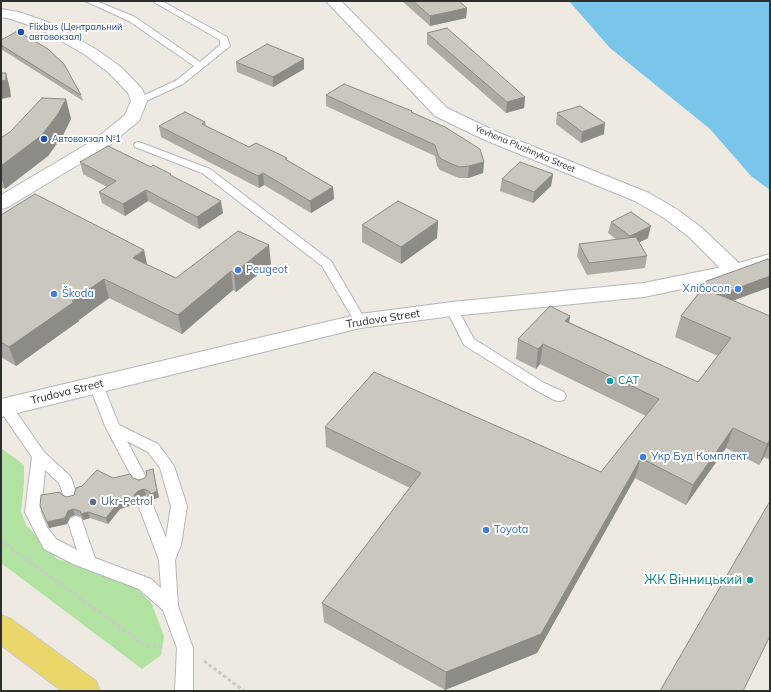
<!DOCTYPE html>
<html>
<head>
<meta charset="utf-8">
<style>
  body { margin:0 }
  #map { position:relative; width:771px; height:692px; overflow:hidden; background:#eee9e1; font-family:Mulish,sans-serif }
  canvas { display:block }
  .frame { position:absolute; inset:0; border:2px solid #2e2e2e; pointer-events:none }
</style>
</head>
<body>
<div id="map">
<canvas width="771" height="692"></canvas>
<div class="frame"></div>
</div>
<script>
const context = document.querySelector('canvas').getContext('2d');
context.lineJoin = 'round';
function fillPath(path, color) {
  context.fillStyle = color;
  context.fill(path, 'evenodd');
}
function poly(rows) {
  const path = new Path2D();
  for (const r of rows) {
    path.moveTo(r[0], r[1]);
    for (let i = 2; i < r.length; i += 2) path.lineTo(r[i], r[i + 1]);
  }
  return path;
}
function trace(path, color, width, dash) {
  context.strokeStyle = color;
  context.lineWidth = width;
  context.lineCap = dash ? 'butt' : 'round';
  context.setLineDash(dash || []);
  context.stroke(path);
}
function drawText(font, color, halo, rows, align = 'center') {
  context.font = font + ' Mulish,sans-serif';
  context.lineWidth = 4;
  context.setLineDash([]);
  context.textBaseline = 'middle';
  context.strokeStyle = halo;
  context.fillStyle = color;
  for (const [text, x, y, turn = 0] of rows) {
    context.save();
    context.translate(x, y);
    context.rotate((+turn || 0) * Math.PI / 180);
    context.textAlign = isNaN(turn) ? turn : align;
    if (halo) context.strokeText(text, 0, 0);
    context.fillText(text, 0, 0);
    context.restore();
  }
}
fillPath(poly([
  [1,448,24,465,24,484,21,511,26,525,57,559,72,563,134,586,151,602,164,636,161,655,142,669,1,563]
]), '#b2e2a1');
fillPath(poly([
  [569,1,770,1,770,190,751,176,710,129,610,48]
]), '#7ac5ea');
const service = poly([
  [85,1,96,1,135,17,200,62,220,45,220,40,152,1,162,1,227,37,230,46,183,84,142,103,136,103,134,101,136,99,177,80,194,66,129,21,85,1],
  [139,142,210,169,331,261,366,321,364,324,360,325,356,324,322,266,202,173,135,147,134,145,135,143,139,142],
  [452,305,456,306,474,339,544,383,564,392,566,396,564,400,559,401,554,400,534,389,464,345,446,309,448,306,452,305],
  [96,380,101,382,103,385,119,425,158,444,174,466,187,506,181,545,175,560,178,606,193,648,193,691,175,691,177,648,163,610,139,589,73,564,44,549,36,534,25,512,32,457,1,412,1,403,5,402,10,403,44,452,70,476,72,480,77,496,75,500,70,502,65,500,59,483,45,470,41,512,47,527,56,539,77,550,68,522,71,518,76,516,81,518,95,558,151,579,161,588,159,560,137,502,140,498,145,496,150,498,166,538,171,506,160,468,148,452,127,441,147,479,145,483,140,485,135,483,106,428,89,385,91,382,96,380]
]);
const minor = poly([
  [326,1,341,1,447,108,497,132,649,193,678,210,702,228,742,266,745,271,742,276,735,278,728,276,688,236,664,218,635,201,485,140,435,116,326,1],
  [1,9,19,12,50,23,94,48,121,67,142,89,147,101,139,121,106,148,8,207,1,209,1,195,94,140,125,115,131,101,128,93,109,73,84,54,40,29,11,19,1,17,1,9]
]);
const tertiary = poly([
  [770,254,770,267,735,278,644,297,452,316,360,328,1,417,1,399,360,314,452,302,644,283,732,265,770,254]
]);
const primary = poly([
  [1,615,11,619,96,681,100,691,62,691,1,645,1,615]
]);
trace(service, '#b4b6c0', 2);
trace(minor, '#b4b6c0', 2);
trace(tertiary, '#b4b6c0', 2);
trace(primary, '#c9c9c9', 2);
trace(poly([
  [1,541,146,646,165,647],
  [204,661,244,691]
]), '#c9c9c9', 3, [3.5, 2.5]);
fillPath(service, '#fff');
fillPath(minor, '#fff');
fillPath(tertiary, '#fff');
fillPath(primary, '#ebd669');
fillPath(poly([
  [402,1,459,1,467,8,466,18,430,26],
  [427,33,525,97,524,108,506,113,427,44],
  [1,40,81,95,83,101,1,49],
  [236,62,304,69,273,87,237,72],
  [326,95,412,113,484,162,483,173,468,178,459,178,440,170,437,166,435,156,326,106],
  [66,99,71,119,63,135,48,156,5,189,1,187,1,138],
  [557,113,604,134,581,143,556,124],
  [205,122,206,126,249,147,287,161,333,187,334,199,311,213,264,185,259,188,161,137,159,126],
  [80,162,151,167,171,176,223,213,199,229,148,201,125,216,102,203,99,192,107,187,83,174],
  [553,174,551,186,533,203,500,191,502,179],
  [1,215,144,250,147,265,176,278,271,264,236,292,233,290,182,334,109,298,79,320,79,321,16,366,1,357],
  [438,221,437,238,401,264,362,242,362,225],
  [611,222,648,238,639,242,647,256,645,268,587,275,577,256,579,244,617,240,608,233],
  [770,261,770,287,732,301,770,316,770,460,764,457,759,465,726,448,686,505,635,478,537,653,445,690,324,622,322,603,410,488,326,447,325,427,601,472,646,416,540,364,536,369,516,359,518,339,570,316,569,322,698,382,718,356,675,337,681,316,697,295,701,283],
  [113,478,133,478,159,497,152,500,151,497,146,495,139,497,136,501,136,504,120,509,108,524,90,518,83,520,82,517,75,515,70,517,67,524,49,528,40,506,62,495,67,497,74,495]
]), '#aeaba4');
fillPath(poly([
  [467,8,466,18,430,26,430,16],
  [304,59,304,69,273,87,273,77],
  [6,73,10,89,11,97,1,99,1,81],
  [525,97,524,108,506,113,507,102],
  [66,99,71,119,63,135,48,156,5,189,1,176,1,166],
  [605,123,604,134,581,143,582,132],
  [484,162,483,173,468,178,469,166],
  [263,173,264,185,259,188,258,176],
  [553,174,551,186,533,203,534,192],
  [333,187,334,199,311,213,310,201],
  [146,190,148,201,125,216,123,204],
  [221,201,223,213,199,229,197,217],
  [438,221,437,238,401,264,401,247],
  [651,226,648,238,628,248,630,236],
  [269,245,271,264,236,292,234,273],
  [144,250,148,269,133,258],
  [231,271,233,290,182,334,178,315],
  [770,276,770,287,712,308,715,296],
  [104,279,109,298,79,320,79,321,16,366,9,347],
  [570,316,567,336,565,321],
  [543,344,540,364,536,369,538,349],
  [733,428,726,448,686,505,693,485],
  [770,440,770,442,764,457,759,465,767,444],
  [641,458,635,478,537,653,445,690,446,672],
  [153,469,159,497,152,500,151,494],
  [144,489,146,495,139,497,136,501,136,504,120,509,108,524,106,518,118,503,134,495,138,491],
  [73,509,75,515,70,517,67,524,49,528,47,522],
  [88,512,90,518,83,520,81,514]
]), '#8d8b86');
const building = poly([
  [413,1,459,1,467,8,430,16,413,1],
  [447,28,525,97,507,102,427,33,447,28],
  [16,32,26,36,48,49,64,64,81,95,1,45,1,40,16,32],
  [267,44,304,59,273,77,236,62,267,44],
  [1,73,6,73,6,80,1,81,1,73],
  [344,84,412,111,411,112,445,127,480,149,484,162,469,166,459,167,441,159,438,155,435,145,326,95,344,84],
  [42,98,66,99,58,114,42,135,1,166,1,138,11,131,42,98],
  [580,106,605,123,582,132,557,113,580,106],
  [185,112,205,122,202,124,249,147,256,143,287,158,285,159,333,187,310,201,263,173,258,176,159,126,185,112],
  [108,146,151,167,153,165,171,174,170,175,221,201,197,217,146,190,123,204,99,192,116,181,80,162,108,146],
  [520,162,553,174,534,192,502,179,520,162],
  [35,194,144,250,133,258,176,278,238,231,269,245,234,273,231,271,178,315,104,279,72,301,74,302,9,347,1,342,1,215,35,194],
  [398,201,438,221,401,247,362,225,398,201],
  [631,212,651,226,630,236,611,222,631,212],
  [636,237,647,256,589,263,579,244,636,237],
  [768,259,770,261,770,276,719,295,709,291,701,283,768,259],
  [703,288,770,316,770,440,767,444,733,428,693,485,641,458,541,634,446,672,322,603,421,473,325,427,374,372,601,472,659,399,543,344,538,349,518,339,550,306,570,316,565,321,698,382,731,338,681,316,703,288],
  [153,469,157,491,151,494,149,491,144,489,138,491,134,495,135,498,118,503,106,518,88,512,81,514,80,511,73,509,68,511,65,518,47,522,40,506,41,495,60,492,62,495,67,497,74,495,76,488,82,486,97,470,113,478,130,474,133,478,139,480,145,478,147,474,146,471,153,469],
  [770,501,770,636,743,691,660,691,770,501]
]);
fillPath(building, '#cac7bf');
trace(building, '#8d8b86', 1);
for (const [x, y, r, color] of [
  [21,32,4,"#1a4fb4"],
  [44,139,4,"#1a4fb4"],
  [238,270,4,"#3f7fe0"],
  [738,289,4,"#3f7fe0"],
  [54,294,4,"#3f7fe0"],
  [610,381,4,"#0f9aa8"],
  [643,457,4,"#3f7fe0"],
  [93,502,4,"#5c6f8a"],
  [486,530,4,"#3f7fe0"],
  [750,580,4,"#0f9aa8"]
]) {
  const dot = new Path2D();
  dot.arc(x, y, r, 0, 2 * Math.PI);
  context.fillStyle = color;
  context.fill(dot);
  trace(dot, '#fff', 1.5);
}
drawText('9px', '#164399', '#fff', [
  ["Flixbus (Центральний",29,27],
  ["автовокзал)",29,37],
  ["Автовокзал №1",52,139]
], 'left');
drawText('9px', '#2e2e2e', '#fff', [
  ["Yevhena Pluzhnyka Street",525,149,23]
]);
drawText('11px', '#366cbe', '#fff', [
  ["Peugeot",246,270],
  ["Хлібосол",730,289,"right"],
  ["Škoda",62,294],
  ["Укр Буд Комплект",651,457],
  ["Toyota",494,530]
], 'left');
drawText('11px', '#2e2e2e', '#fff', [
  ["Trudova Street",383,319,-9],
  ["Trudova Street",67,392,-14]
]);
drawText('11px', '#0d838f', '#fff', [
  ["САТ",618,381]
], 'left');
drawText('11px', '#4e5e75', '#fff', [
  ["Ukr-Petrol",101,502]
], 'left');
drawText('13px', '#0d838f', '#fff', [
  ["ЖК Вінницький",742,580]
], 'right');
</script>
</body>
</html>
